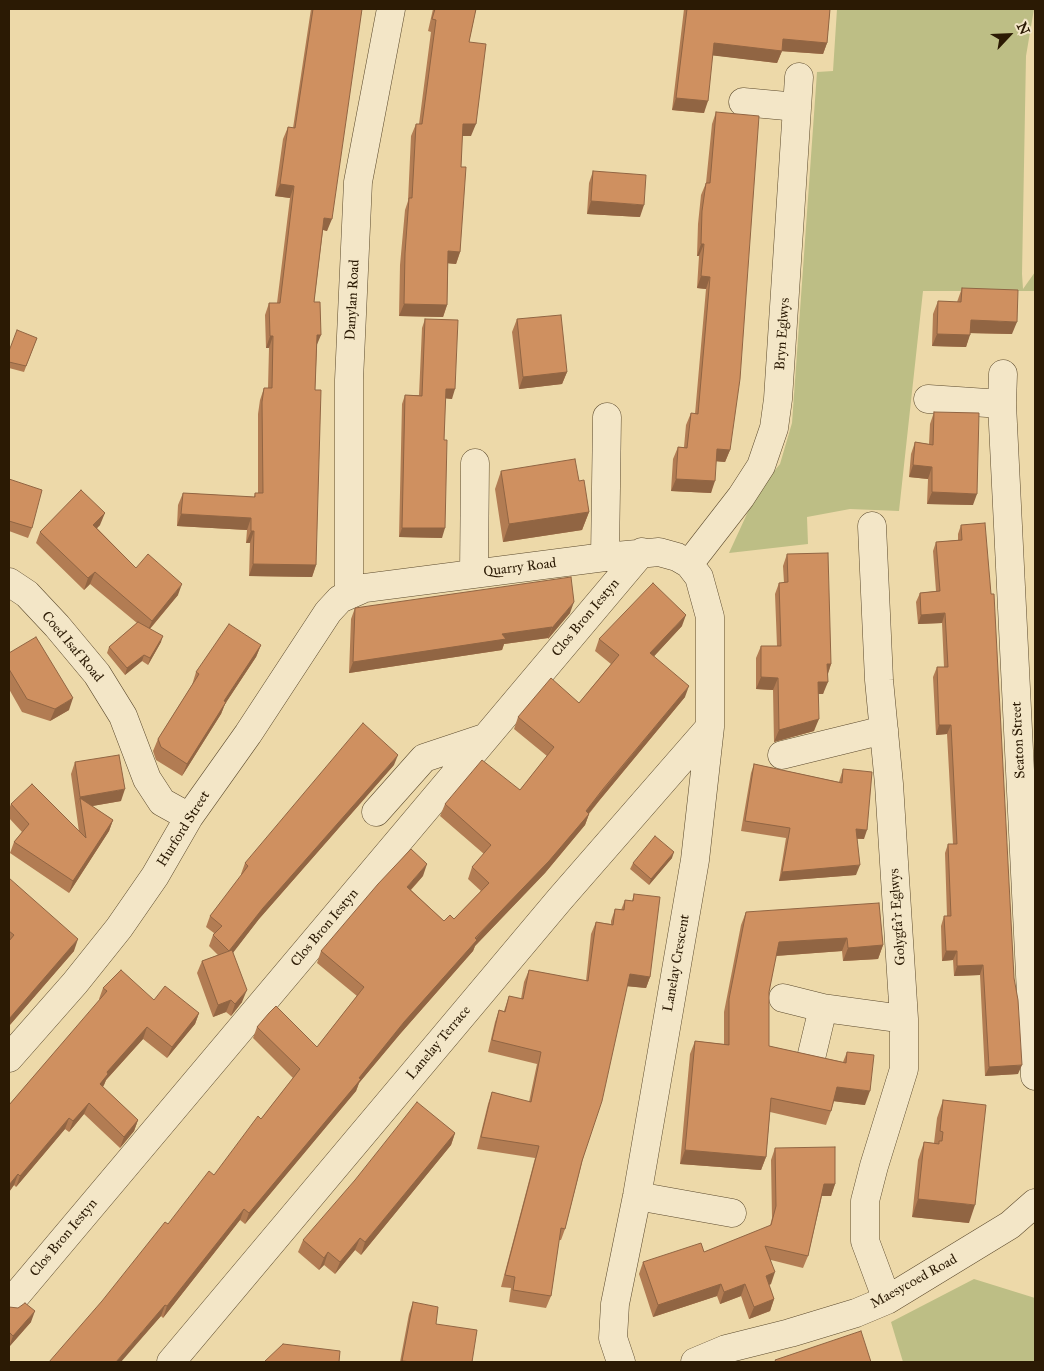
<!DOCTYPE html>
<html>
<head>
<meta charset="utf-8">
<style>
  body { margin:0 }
  #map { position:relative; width:1044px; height:1371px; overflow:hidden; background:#edd9a9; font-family:"IM FELL Great Primer",serif }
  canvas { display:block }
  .frame { position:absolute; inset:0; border:10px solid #2b1a04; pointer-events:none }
  .north { position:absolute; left:984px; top:10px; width:50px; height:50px; -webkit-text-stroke:4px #f3e6c7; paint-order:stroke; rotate:65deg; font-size:14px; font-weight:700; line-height:20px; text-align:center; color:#2b1a04 }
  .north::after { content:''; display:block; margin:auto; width:18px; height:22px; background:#2b1a04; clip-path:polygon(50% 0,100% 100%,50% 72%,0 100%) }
</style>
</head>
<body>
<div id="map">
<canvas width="1044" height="1371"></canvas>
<div class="frame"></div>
<div class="north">N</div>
</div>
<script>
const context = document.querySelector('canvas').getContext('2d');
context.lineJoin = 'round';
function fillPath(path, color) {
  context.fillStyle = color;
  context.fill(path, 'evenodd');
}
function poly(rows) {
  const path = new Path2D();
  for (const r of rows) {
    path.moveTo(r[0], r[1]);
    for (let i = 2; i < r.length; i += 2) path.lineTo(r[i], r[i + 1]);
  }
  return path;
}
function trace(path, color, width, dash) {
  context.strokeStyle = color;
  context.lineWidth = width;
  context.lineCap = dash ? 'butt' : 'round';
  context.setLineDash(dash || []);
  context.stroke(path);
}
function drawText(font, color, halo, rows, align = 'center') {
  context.font = font + ' "IM FELL Great Primer",serif';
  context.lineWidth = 5;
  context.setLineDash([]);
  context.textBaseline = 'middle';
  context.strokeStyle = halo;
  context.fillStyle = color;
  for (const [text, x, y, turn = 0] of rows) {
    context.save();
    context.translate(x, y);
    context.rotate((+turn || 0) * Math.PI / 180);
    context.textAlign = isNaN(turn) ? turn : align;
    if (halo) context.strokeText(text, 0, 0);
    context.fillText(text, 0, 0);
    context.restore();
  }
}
fillPath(poly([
  [837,9,1034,9,1026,56,1022,274,1023,289,1035,272,1035,291,923,291,899,511,850,509,807,517,808,544,729,553,757,492,780,464,792,423,817,72,833,71],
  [974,1279,1035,1298,1035,1362,903,1362,891,1322]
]), '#bdbe85');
const minor = poly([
  [743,102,797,107],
  [1003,374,1002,404,1035,1076],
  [928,399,1002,404],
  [872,526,879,680,889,784,904,1019,904,1069,874,1166,865,1201,865,1241,887,1300],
  [605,557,607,417],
  [689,564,741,497,761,466,774,428,778,399,799,77],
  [474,574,475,463],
  [9,582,27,594,57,626,97,674,123,716,147,779,162,802,189,817],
  [349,594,349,380,358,182,391,9],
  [782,755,884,730],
  [376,812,424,758,484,738],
  [783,998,823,1008,904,1019],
  [812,1054,823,1008],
  [9,1058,75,983,119,928,155,876,189,817,248,734,328,612,340,599,365,588,605,557,659,552,677,557,689,564,699,577,710,617,710,727,695,860,637,1196,615,1304,613,1338,621,1362],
  [637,1196,732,1213],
  [9,1304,642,552],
  [171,1362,560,899,710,727],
  [695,1362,726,1349,790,1333,856,1313,887,1300,1010,1225,1035,1203]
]);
trace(minor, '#5c4a2d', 29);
trace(minor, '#f3e6c7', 28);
fillPath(poly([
  [311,9,362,9,327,231,323,230,314,302,317,345,315,390,316,565,312,577,249,576,250,543,246,543,247,530,177,526,178,505,183,493,254,497,255,493,258,493,258,414,260,400,264,388,268,388,269,348,266,348,265,315,269,303,277,303,290,198,275,196,283,139,288,127,293,128],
  [433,9,476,9,469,42,471,136,462,136,461,167,460,252,456,264,448,263,447,305,443,317,399,316,400,265,405,210,408,201,411,136,416,124,419,124,431,32,428,31],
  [684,9,830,9,827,43,823,54,782,51,777,63,712,55,704,113,672,110],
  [716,112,730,450,725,462,716,461,711,493,671,491,673,459,678,447,684,447,686,425,691,413,695,414,706,289,697,288,699,256,697,256,698,224,701,195,706,183,712,124],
  [593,171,640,217,587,214,589,183],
  [962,288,1012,334,970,333,966,347,932,346,933,314,938,301,957,302],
  [425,319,452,399,445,398,442,538,399,537,402,404,405,395,419,395,422,328],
  [517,319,567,372,562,384,519,389,512,332],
  [37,338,24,372,9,368,9,351],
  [934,412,973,505,927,504,928,479,909,477,911,454,915,442,929,444,930,424],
  [501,471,579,481,589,512,582,530,503,542,495,489],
  [9,479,32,528,28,538,9,531],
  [100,525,97,528,136,568,178,595,150,629,161,642,148,665,142,661,125,675,107,653,109,647,137,623,90,584,84,590,36,543,40,532],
  [961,525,1018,1074,985,1076,980,975,954,976,953,960,942,961,941,926,944,916,947,916,945,853,948,844,953,844,947,734,936,735,933,677,937,667,944,667,942,623,918,624,916,602,920,593,936,591,933,551,936,542,958,540,958,534],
  [787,554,831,664,828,674,823,694,818,694,814,731,774,742,773,690,756,689,756,658,761,646,777,646,775,594,779,583,784,583,783,566],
  [355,608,570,613,548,639,548,638,504,644,502,650,349,673,351,619],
  [682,626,654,656,685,697,599,801,589,814,585,825,545,873,475,946,473,951,400,1034,359,1083,356,1091,245,1224,240,1220,163,1318,161,1316,144,1335,168,1224,214,1175,261,1119,293,1078,253,1038,257,1027,317,1047,357,996,317,963,321,951,423,876,411,890,444,921,454,919,481,891,468,879,472,867,484,854,440,816,445,804,520,790,547,756,514,729,518,717,579,703,611,664,595,651,599,639],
  [261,645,256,657,225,704,221,714,182,776,156,760,153,751,158,739,192,685,196,672],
  [9,653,69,710,50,721,22,712,9,689],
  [75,762,121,801,92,806,113,820,109,831,69,893,10,853,14,842,22,832,9,818,9,809,11,804,79,832,71,774],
  [754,764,839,782,843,769,864,839,857,839,856,875,779,881,786,838,741,831,751,773],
  [394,765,259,919,233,952,242,1002,231,1016,226,1012,213,1017,197,973,202,961,218,955,209,946,213,935,214,933,206,927,210,916,242,875,241,874,245,863],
  [672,858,649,885,630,869,633,863],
  [9,878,74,951,9,1026],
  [634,894,650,977,646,988,627,986,565,1229,561,1240,559,1240,551,1296,546,1308,509,1302,511,1288,501,1287,535,1158,477,1149,488,1104,492,1092,529,1102,537,1064,488,1052,495,1022,499,1010,504,1011,509,996,521,999,524,982,529,970,586,981,591,934,596,922,611,924,611,921,615,909,621,910,625,900,632,901],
  [746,912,883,945,878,959,843,961,842,951,776,956,769,992,769,1046,843,1062,847,1052,865,1105,834,1101,831,1111,826,1125,770,1112,766,1157,761,1170,680,1164,690,1054,695,1041,724,1044,724,1012,741,925],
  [103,988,154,1000,199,1013,195,1024,167,1058,143,1039,106,1080,103,1087,138,1120,134,1131,120,1148,84,1114,69,1132,65,1129,16,1187,14,1185,9,1192,9,1105,100,1000,99,999],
  [943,1100,969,1223,912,1217,918,1160,924,1142,934,1143,937,1118],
  [455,1133,451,1145,361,1255,355,1250,335,1274,324,1265,319,1270,298,1252,303,1240],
  [775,1148,835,1184,831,1196,822,1196,808,1256,803,1268,771,1260,771,1284,769,1285,774,1299,770,1311,749,1319,741,1296,720,1304,717,1296,653,1317,639,1274,643,1262,704,1252,770,1226,772,1218,771,1160],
  [413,1302,436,1324,472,1362,400,1362,409,1314],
  [9,1307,31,1322,9,1347]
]), '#b27c53');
fillPath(poly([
  [783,39,827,43,823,54,779,51],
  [714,43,782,51,777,63,709,55],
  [676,98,708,101,704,113,672,110],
  [463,124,476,124,471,136,459,136],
  [280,184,294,186,290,198,275,196],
  [591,201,644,205,640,217,587,214],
  [324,218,332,219,327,231,320,229],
  [701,244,704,244,699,256,697,256],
  [448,251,460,252,456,264,444,263],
  [701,276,710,277,706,289,697,288],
  [404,304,447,305,443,317,399,316],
  [971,320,1017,322,1012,334,967,333],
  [937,334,970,335,966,347,932,346],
  [317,335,321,335,316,347],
  [270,336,273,336,269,348,266,348],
  [567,372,562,384,519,389,523,377],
  [446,389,455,389,452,399,442,398],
  [717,449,730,450,725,462,713,461],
  [913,465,932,467,928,479,909,477],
  [676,479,715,481,711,493,671,491],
  [932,492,977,494,973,505,927,504],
  [589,512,582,530,503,542,509,524],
  [105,513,100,525,89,536,93,525],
  [181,514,251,518,247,530,177,526],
  [402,528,445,528,442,538,399,537],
  [251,531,254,531,250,543,246,543],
  [253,564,316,565,312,577,249,576],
  [95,572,90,584,84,590,88,578],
  [182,584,178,595,147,632,152,621],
  [574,602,570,613,548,639,552,628],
  [945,613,942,623,918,624,921,615],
  [686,615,682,626,646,665,650,653],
  [552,627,548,638,504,644,502,650,349,673,353,662,502,634],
  [163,636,161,642,148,665,150,658],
  [261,645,256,657,225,704,221,714,182,776,187,764,224,701],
  [144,655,142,661,125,675,127,668],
  [827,664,831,664,827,676],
  [761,677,778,678,773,690,756,689],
  [818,682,828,682,823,694,814,694],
  [689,686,685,697,588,814,589,814,585,825,545,873,475,946,473,951,400,1034,359,1083,356,1091,245,1224,249,1213,404,1022,586,811],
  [73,698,69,710,50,721,55,709],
  [819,719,814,731,774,742,779,730],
  [939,725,951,725,947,734,936,735],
  [398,755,394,765,259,919,226,962,229,951,263,908],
  [125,789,121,801,81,808,80,798,76,809,80,797],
  [113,820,109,831,69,893,73,881],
  [856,829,867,830,864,839,853,838],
  [674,852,672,858,649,885,651,879],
  [427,864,423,876,403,898,407,887],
  [860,865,856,875,779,881,782,872],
  [847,938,842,951,774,956,779,942],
  [78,939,74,951,9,1026,9,1019],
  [883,945,878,959,843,961,848,948],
  [946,951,957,951,953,960,942,961],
  [983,965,980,975,954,976,957,966],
  [630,974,650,977,646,988,625,986],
  [247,990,242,1002,231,1016,235,1004],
  [231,1000,226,1012,213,1017,218,1005],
  [199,1013,195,1024,167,1058,172,1047],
  [147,1027,143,1039,106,1080,104,1085,95,1095,100,1084,107,1072],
  [1022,1065,1018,1074,985,1076,989,1067],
  [837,1087,870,1091,865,1105,832,1101],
  [89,1103,84,1114,69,1132,73,1121],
  [69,1118,65,1129,16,1187,20,1176],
  [138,1120,134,1131,120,1148,124,1137],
  [455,1133,451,1145,361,1255,365,1242],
  [685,1150,766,1157,761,1170,680,1164],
  [18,1174,14,1185,9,1192,9,1185],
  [824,1184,835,1184,831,1196,820,1196],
  [918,1199,975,1205,969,1223,912,1217],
  [244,1209,240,1220,163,1318,167,1306],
  [360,1238,355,1250,335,1274,340,1262],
  [328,1252,324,1265,319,1270,324,1258],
  [775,1272,771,1284,761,1288,766,1276],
  [721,1284,717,1296,653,1317,658,1305],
  [745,1284,741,1296,720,1304,724,1292],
  [774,1299,770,1311,749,1319,754,1307],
  [165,1305,161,1316,121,1362,116,1362],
  [35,1311,31,1322,9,1347,13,1336]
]), '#916543');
const building = poly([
  [313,9,362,9,332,219,324,218,314,302,320,302,321,335,317,335,315,390,321,390,316,565,253,564,254,531,251,531,251,518,181,514,183,493,255,497,255,493,263,493,262,402,264,388,272,388,273,336,270,336,269,303,280,303,294,186,280,184,288,127,295,128,313,9],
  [435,9,476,9,469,42,486,44,476,124,463,124,461,167,466,167,460,252,448,251,447,305,404,304,405,253,409,198,412,198,416,124,422,124,436,20,432,19,435,9],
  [687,9,830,9,827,43,783,39,782,51,714,43,708,101,676,98,687,9],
  [716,112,759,116,740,379,730,450,717,449,715,481,676,479,678,447,687,448,691,413,698,414,710,277,701,276,704,244,701,244,702,211,706,183,710,183,716,112],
  [593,171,646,175,644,205,591,201,593,171],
  [962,288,1018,290,1017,322,971,320,970,335,937,334,938,301,961,302,962,288],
  [561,315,567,372,523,377,517,319,561,315],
  [425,319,458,320,455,389,446,389,444,440,447,440,445,528,402,528,405,395,422,396,425,319],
  [17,330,37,338,26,366,9,362,9,351,17,330],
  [934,412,979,413,977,494,932,492,932,467,913,465,915,442,933,445,934,412],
  [575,459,579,481,584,480,589,512,509,524,501,471,575,459],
  [9,479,42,490,32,528,9,521,9,479],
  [81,490,105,513,93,525,136,568,148,554,182,584,152,621,95,572,88,578,40,532,81,490],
  [985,523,991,594,994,594,1014,978,1018,1000,1022,1065,989,1067,983,965,957,966,957,951,946,951,944,916,951,916,948,844,957,844,951,725,939,725,937,667,948,667,945,613,921,615,920,593,940,591,936,542,962,540,961,525,985,523],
  [828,553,831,664,827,664,828,682,818,682,819,719,779,730,778,678,761,677,761,646,781,646,779,583,788,582,787,554,828,553],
  [571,577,574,602,552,628,552,627,502,634,506,639,353,662,355,608,571,577],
  [653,583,686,615,650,653,689,686,603,789,586,811,589,814,549,861,475,938,477,940,404,1022,359,1078,361,1079,249,1213,244,1209,167,1306,165,1305,116,1362,49,1362,102,1301,165,1222,168,1224,209,1171,214,1175,258,1116,261,1119,300,1069,257,1027,269,1013,276,1006,317,1047,364,987,321,951,378,884,411,849,427,864,407,887,444,921,450,915,454,919,489,883,472,867,491,845,445,804,482,760,520,790,554,747,518,717,551,678,579,703,619,655,599,639,653,583],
  [138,622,163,636,150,658,144,655,127,668,109,647,138,622],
  [229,624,261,645,224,701,226,702,187,764,161,747,158,739,199,674,196,672,229,624],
  [36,637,73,698,55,709,27,699,9,669,9,653,36,637],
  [363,723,398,755,263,908,229,951,213,935,222,926,210,916,248,866,245,863,363,723],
  [119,755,125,789,80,797,75,762,119,755],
  [754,764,842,783,843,769,872,772,867,830,856,829,860,865,782,872,790,828,745,821,754,764],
  [32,784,86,838,80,798,113,820,73,881,14,842,29,824,11,804,32,784],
  [655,836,674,852,651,879,633,863,655,836],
  [9,878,78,939,9,1019,9,941,14,935,9,931,9,878],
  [634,894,660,897,650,977,630,974,602,1101,582,1161,565,1229,561,1228,551,1296,513,1290,515,1277,505,1275,539,1146,481,1137,492,1092,531,1102,541,1052,492,1040,499,1010,505,1012,509,996,523,999,529,970,588,981,596,922,613,925,615,909,624,910,625,900,633,901,634,894],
  [879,903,883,945,848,948,847,938,779,942,769,992,769,1046,846,1063,847,1052,874,1055,870,1091,837,1087,831,1111,771,1098,766,1157,685,1150,695,1041,729,1045,729,999,746,912,879,903],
  [232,950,247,990,235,1004,231,1000,218,1005,202,961,232,950],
  [121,970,154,1000,165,986,199,1013,172,1047,147,1027,107,1072,108,1074,100,1084,138,1120,124,1137,89,1103,73,1121,69,1118,20,1176,18,1174,9,1185,9,1105,107,991,103,988,121,970],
  [943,1100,986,1105,975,1205,918,1199,924,1142,939,1144,939,1141,942,1141,943,1132,940,1131,943,1100],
  [417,1102,455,1133,365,1242,360,1238,340,1262,328,1252,324,1258,303,1240,355,1180,417,1102],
  [835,1147,835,1184,824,1184,808,1256,765,1246,775,1272,766,1276,774,1299,754,1307,745,1284,724,1292,721,1284,658,1305,643,1262,701,1243,704,1252,771,1225,776,1206,775,1148,835,1147],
  [413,1302,438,1307,436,1324,477,1330,472,1362,412,1362,402,1361,413,1302],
  [25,1303,35,1311,13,1336,9,1332,9,1307,18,1308,25,1303],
  [861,1331,871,1362,776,1362,775,1360,861,1331],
  [283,1344,340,1351,339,1362,264,1362,283,1344]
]);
fillPath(building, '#cf9060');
trace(building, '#916543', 1);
drawText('14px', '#2b1a04', '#f3e6c7', [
  ["Danylan Road",353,300,-87],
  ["Bryn Eglwys",783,334,-86],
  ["Quarry Road",520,568,-7],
  ["Clos Bron Iestyn",586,618,-50],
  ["Coed Isaf Road",72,647,50],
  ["Seaton Street",1019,740,-93],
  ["Hurford Street",184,829,-58],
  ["Golygfa'r Eglwys",898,917,-94],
  ["Clos Bron Iestyn",325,928,-50],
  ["Lanelay Crescent",677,963,-80],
  ["Lanelay Terrace",439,1043,-50],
  ["Clos Bron Iestyn",64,1238,-50],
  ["Maesycoed Road",914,1282,-29]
]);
</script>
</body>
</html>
